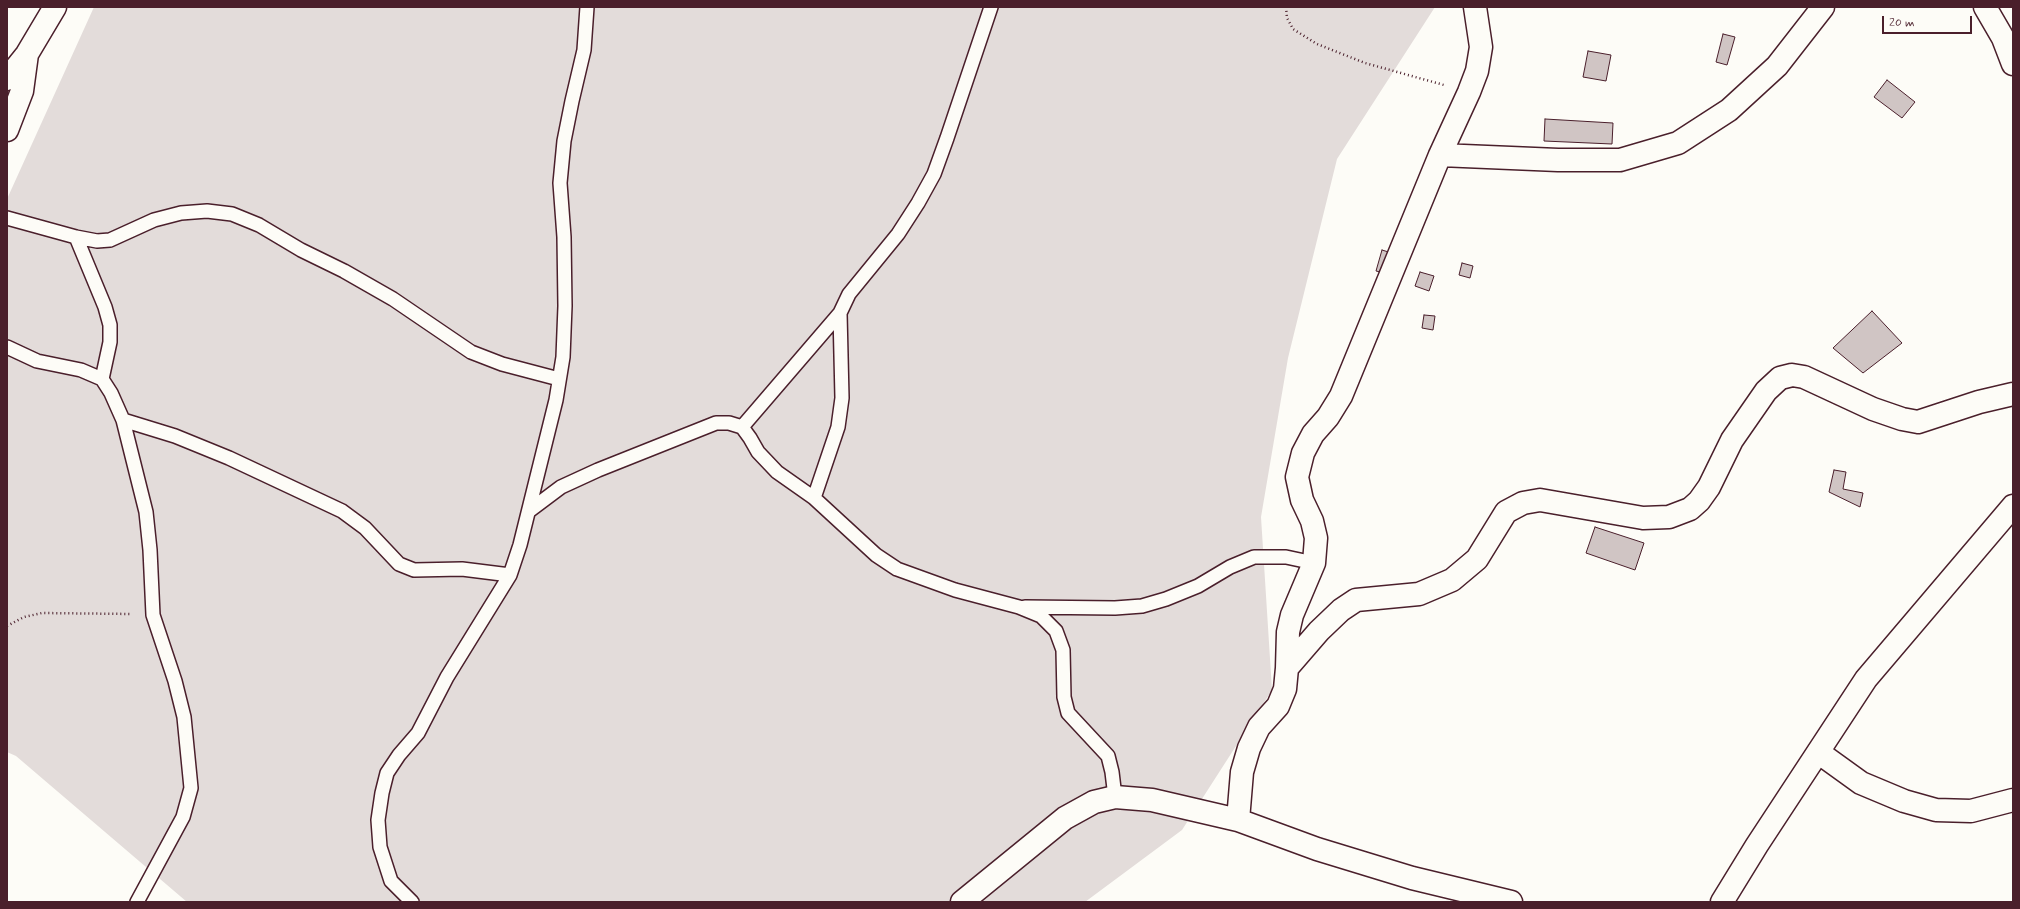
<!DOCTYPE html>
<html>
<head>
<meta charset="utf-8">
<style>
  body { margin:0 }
  #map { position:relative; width:2020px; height:909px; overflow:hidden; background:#fdfcf7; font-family:Mynerve,sans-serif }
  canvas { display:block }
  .frame { position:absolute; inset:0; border:8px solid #4a1f2b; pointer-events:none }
  .scale { position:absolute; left:1882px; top:16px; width:90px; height:18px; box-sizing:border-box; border:2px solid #4a1f2b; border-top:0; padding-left:5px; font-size:12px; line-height:14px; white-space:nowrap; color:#4a1f2b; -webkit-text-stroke:3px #fdfcf7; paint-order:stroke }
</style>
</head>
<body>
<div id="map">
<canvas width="2020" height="909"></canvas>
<div class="frame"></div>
<div class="scale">20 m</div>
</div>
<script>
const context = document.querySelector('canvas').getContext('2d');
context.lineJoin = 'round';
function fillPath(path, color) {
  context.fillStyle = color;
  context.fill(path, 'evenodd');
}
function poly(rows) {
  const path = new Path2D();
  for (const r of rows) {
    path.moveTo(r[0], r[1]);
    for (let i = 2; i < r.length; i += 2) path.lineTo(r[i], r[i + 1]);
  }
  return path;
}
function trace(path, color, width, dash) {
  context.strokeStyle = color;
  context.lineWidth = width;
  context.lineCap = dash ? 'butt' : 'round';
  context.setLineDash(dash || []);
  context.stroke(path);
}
fillPath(poly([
  [94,7,1435,7,1337,159,1288,358,1261,517,1272,690,1182,830,1085,902,187,902,16,756,7,752,7,199]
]), '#e3dcda');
const building = poly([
  [1723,34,1735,37,1727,65,1716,62,1723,34],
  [1588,51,1611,55,1606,81,1583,77,1588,51],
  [1887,80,1915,102,1902,118,1874,97,1887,80],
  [1545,119,1613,123,1612,144,1544,141,1545,119],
  [1382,250,1395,254,1389,274,1376,271,1382,250],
  [1462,263,1473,266,1470,278,1459,275,1462,263],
  [1420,272,1434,276,1429,291,1415,286,1420,272],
  [1872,311,1902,343,1863,373,1833,348,1872,311],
  [1424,315,1435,316,1433,330,1422,328,1424,315],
  [1834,470,1846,472,1843,489,1863,493,1860,507,1829,492,1834,470],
  [1595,527,1644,543,1635,570,1586,553,1595,527]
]);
fillPath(building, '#d0c5c4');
trace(building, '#4a1f2b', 1);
const lane = poly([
  [7,218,76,237,97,241,110,240,154,220,181,213,207,211,232,214,259,225,301,250,344,271,393,299,471,352,502,364,559,379],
  [76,237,105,307,110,325,110,342,102,379],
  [7,347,37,361,81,370,102,379,111,393,123,420,146,512,150,550,153,615,175,681,184,717,191,788,183,817,137,902],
  [123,420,175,436,229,458,342,511,365,528,399,564,414,570,462,569,510,575],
  [742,427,840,313],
  [814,498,838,427,842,398,840,313,849,294,898,234,918,203,934,174,947,138,991,7],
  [529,511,561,487,598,470,716,423,729,423,742,427,750,438,758,452,777,472,814,498,876,555,897,569,955,590,1019,607,1041,616,1056,631,1063,650,1064,697,1068,713,1108,756,1112,772,1115,797],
  [1025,607,1115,608,1142,606,1166,599,1198,586,1230,567,1254,557,1286,557,1314,563],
  [412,902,391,881,380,847,378,820,382,793,387,773,399,755,418,733,447,677,510,575,520,545,556,400,563,357,565,306,564,237,560,183,564,141,572,101,584,50,587,7]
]);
const street = poly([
  [1985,7,2003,38,2013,64],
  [7,79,27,54,55,7],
  [7,130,22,91,27,54],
  [1440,155,1558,160,1620,160,1678,143,1729,110,1777,66,1823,7],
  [1287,668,1319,631,1341,610,1356,600,1419,594,1452,580,1477,559,1506,512,1523,503,1540,500,1643,518,1669,517,1690,509,1699,501,1709,487,1732,440,1766,391,1780,378,1792,375,1804,377,1873,409,1902,419,1918,422,1979,402,2013,394],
  [1818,752,1861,783,1904,801,1936,810,1971,811,2013,800],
  [1238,820,1242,772,1249,748,1259,727,1278,706,1285,689,1287,668,1288,632,1292,615,1314,563,1316,538,1312,521,1302,500,1297,477,1303,453,1313,434,1328,417,1341,396,1440,155,1469,92,1477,71,1481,47,1475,7],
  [962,902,1065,818,1094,802,1115,797,1152,800,1238,820,1317,849,1412,878,1511,902],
  [1722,902,1757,845,1866,679,2013,506]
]);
trace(lane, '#4a1f2b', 16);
trace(street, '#4a1f2b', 25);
trace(poly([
  [1286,7,1287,18,1293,29,1317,44,1365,63,1444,85],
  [7,626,24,617,42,613,132,614]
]), '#4a1f2b', 2.5, [1, 3]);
trace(lane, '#fdfcf7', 13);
trace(street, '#fdfcf7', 22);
</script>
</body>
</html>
